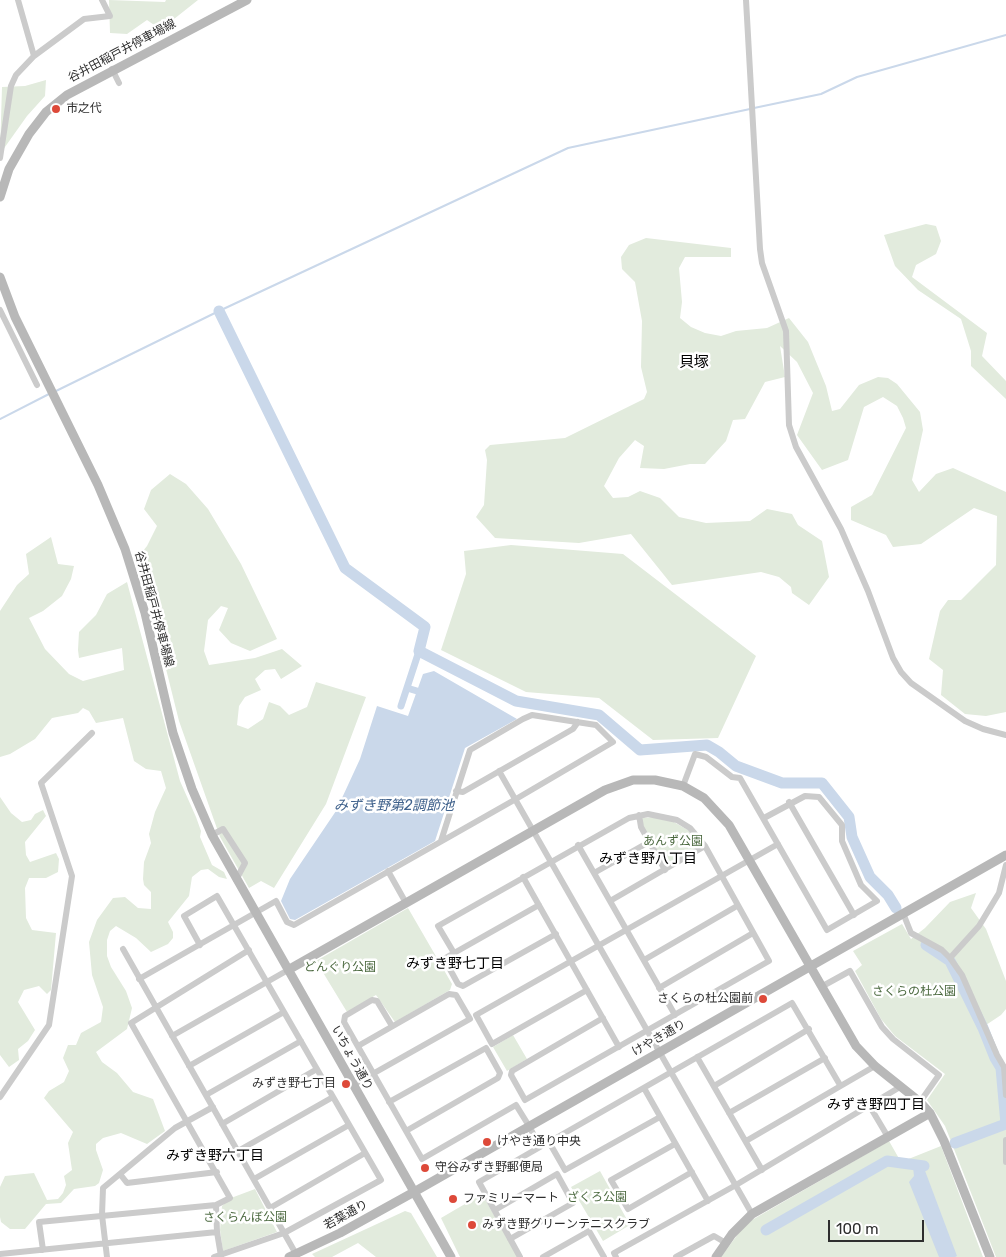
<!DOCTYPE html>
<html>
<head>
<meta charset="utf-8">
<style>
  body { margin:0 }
  #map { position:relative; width:1006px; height:1257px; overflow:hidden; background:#fff; font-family:Rubik,sans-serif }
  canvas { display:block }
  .scale { position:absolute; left:828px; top:1220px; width:96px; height:22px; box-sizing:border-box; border:2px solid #2e2e2e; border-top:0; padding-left:6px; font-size:15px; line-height:18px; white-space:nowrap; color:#2e2e2e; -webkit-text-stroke:4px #fff; paint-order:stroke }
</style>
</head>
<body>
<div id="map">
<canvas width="1006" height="1257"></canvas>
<div class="scale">100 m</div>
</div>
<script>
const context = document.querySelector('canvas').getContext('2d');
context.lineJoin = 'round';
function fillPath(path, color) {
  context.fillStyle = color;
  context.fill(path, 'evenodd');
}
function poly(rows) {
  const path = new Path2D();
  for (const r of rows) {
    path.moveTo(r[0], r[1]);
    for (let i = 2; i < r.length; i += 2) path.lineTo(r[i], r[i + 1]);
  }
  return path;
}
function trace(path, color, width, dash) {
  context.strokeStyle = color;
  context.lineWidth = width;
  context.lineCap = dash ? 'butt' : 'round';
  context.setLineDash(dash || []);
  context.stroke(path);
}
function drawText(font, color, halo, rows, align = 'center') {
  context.font = font + ' Rubik,"Noto Sans JP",sans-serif';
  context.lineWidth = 5;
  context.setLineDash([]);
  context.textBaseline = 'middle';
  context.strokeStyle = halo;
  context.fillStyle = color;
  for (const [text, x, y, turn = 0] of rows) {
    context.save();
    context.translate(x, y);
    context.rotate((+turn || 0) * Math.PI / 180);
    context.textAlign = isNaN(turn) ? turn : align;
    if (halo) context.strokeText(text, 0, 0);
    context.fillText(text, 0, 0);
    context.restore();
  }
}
fillPath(poly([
  [109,0,165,2,166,0,198,0,174,19,157,27,147,20,127,34,110,33],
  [46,80,45,96,27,116,0,154,2,87,25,86],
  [926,224,936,226,941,241,936,254,916,265,912,277,987,333,982,356,1006,381,1006,399,971,366,971,351,961,319,918,290,895,266,884,235],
  [646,238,731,248,731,257,685,257,679,268,682,302,680,318,691,327,705,333,721,336,736,331,767,328,789,318,808,342,826,386,832,411,840,409,859,385,878,377,888,378,897,384,920,412,923,430,912,480,919,492,936,474,953,468,1006,492,1006,712,986,716,965,714,941,695,943,670,929,659,940,611,948,600,961,600,996,565,997,516,974,508,921,544,893,547,886,535,851,520,851,507,872,495,906,428,903,418,897,406,883,397,864,407,848,460,822,470,797,435,813,393,797,362,780,346,785,377,765,382,745,419,733,420,726,441,705,464,690,464,664,469,640,468,644,446,635,440,619,458,604,486,613,498,628,497,640,491,660,498,679,517,706,523,750,521,767,509,792,514,798,525,822,541,829,577,809,605,792,593,791,587,779,577,761,572,672,585,631,534,579,543,495,538,476,517,484,505,487,460,485,450,490,445,565,438,644,399,647,392,641,367,642,321,635,282,622,269,621,257,629,245],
  [170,474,186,484,208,509,241,564,277,639,250,651,231,643,219,630,228,608,221,606,208,620,204,651,209,665,255,658,282,649,302,666,281,679,275,669,265,670,255,679,261,690,245,697,239,706,237,725,248,729,263,719,269,702,280,706,289,715,307,707,316,682,366,697,326,804,274,888,261,881,249,888,220,837,179,721,138,557,147,546,157,526,144,509,151,490],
  [51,537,58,564,74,566,71,579,62,596,43,611,29,618,45,649,69,674,83,681,124,670,122,648,79,658,78,650,79,632,96,615,107,594,127,582,180,781,196,817,201,831,200,837,212,865,224,872,227,879,219,877,208,869,201,870,192,877,189,896,168,922,173,932,173,938,168,944,151,952,136,938,116,926,110,931,107,940,107,956,111,967,126,991,132,1008,127,1029,96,1052,102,1062,117,1073,133,1092,153,1099,165,1131,147,1144,121,1133,103,1138,96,1144,96,1150,103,1170,99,1183,95,1186,74,1189,61,1203,46,1204,25,1229,10,1229,1,1222,0,1217,0,1187,5,1176,34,1173,47,1200,58,1199,63,1193,66,1185,64,1176,72,1170,68,1143,73,1132,44,1098,49,1091,64,1082,69,1071,63,1058,68,1045,76,1045,81,1033,101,1022,103,1007,92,975,89,942,97,920,113,898,125,897,138,908,151,909,151,892,144,885,143,879,144,862,151,843,149,834,155,812,166,788,161,771,146,769,134,761,123,718,96,723,89,711,83,708,78,713,52,718,35,739,10,754,0,757,0,611,17,585,29,574,26,554],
  [511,545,623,554,756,656,718,738,653,740,599,698,526,692,441,650,466,574,464,551],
  [0,797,11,813,22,822,31,820,35,814,43,810,46,816,25,842,26,855,30,862,56,853,59,859,58,872,46,878,29,878,25,888,26,918,32,930,56,933,51,990,47,994,39,986,24,990,18,1002,35,1030,28,1041,18,1049,19,1060,9,1067,0,1055],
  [654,817,672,821,688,830,701,844,699,847,667,866,664,865,643,826,642,818],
  [976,893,971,908,986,929,1006,981,1006,1009,1001,1015,980,1029,998,1069,999,1080,1006,1089,1006,1257,996,1257,945,1126,927,1100,945,1074,895,1036,881,1019,855,971,862,965,853,951,902,924,911,939,925,928,950,902],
  [408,908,452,984,450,990,395,1022,376,995,347,1012,316,961],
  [513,1035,527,1059,507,1071,493,1047],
  [889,1141,901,1162,941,1146,983,1257,721,1257,741,1230,752,1220],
  [600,1171,630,1225,603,1241,571,1187],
  [255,1189,277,1232,223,1251,220,1230,222,1206,231,1198],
  [482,1194,518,1257,460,1257,457,1251,441,1218],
  [405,1211,411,1213,437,1257,376,1257,358,1243,332,1257,315,1257,312,1254]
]), '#e2ebdd');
fillPath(poly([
  [434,671,517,719,465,748,435,841,295,920,290,919,281,901,290,879,336,811,360,759,377,706,408,716,423,674],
  [913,1167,924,1168,957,1256,955,1257,939,1257,909,1182,914,1176]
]), '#cad8ea');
trace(poly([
  [754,108,821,94,857,77,1006,35],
  [56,391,219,311,568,148,750,109],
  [0,419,49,394]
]), '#cad8ea', 2);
trace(poly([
  [407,688,417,691],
  [401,706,419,651]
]), '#cad8ea', 7);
trace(poly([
  [219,311,345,568,425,627,419,651,516,701,599,715,640,750,707,745,719,752,736,766,782,783,822,783,849,817,852,837,870,877,888,895,896,908],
  [926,945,950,961,983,1028,995,1058,1001,1068,1006,1124,955,1143],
  [766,1230,887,1161,924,1166]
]), '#cad8ea', 11);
trace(poly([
  [746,0,760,249,762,263,786,331,789,425,796,447,841,529,868,591,893,658,901,672,911,683,965,721,983,729,1006,735],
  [34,56,84,19,110,16,102,0],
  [112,69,119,83],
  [0,158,11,86,16,75,34,56,18,0],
  [0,310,37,385],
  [499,771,752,1214],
  [683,786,695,754,706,757,732,777,740,778,827,930,877,901,861,885,842,841,842,825,819,797,805,796,764,818],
  [456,791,463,792,573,729,578,722],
  [789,802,854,915],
  [639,815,641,827,665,870],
  [212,835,223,829,245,863,236,880],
  [578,845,675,1015],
  [388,871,406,903],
  [594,873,649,842],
  [523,877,619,1047],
  [610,901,705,846],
  [539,905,447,957,446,962,458,984,463,986,556,934],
  [903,913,911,933,942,950,950,958,962,975,997,1055,1004,1067,1006,1095],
  [200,945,184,916,217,896,381,1180,284,1233,214,1257],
  [123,949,296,1254],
  [454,953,438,926,629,818,648,814,677,820,690,828,705,846,769,961,525,1100,511,1075,512,1071,603,1018],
  [950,958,979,926,999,893,1006,865],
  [644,960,737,906],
  [139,979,276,901,287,922,294,925,516,799,613,742,596,725,532,715,523,719,470,750,441,841],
  [821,987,850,971,882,1027,893,1039,939,1075,920,1102],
  [659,988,753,933],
  [587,990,492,1044,476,1015,778,844],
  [392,1026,377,1001,372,1000,345,1016,344,1022,422,1159,516,1105,529,1126,540,1147,479,1182,520,1257],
  [172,1036,288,970],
  [697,1057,762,1170],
  [189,1066,284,1012],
  [353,1085,470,1019,456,995,449,994,358,1046],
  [714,1086,809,1029],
  [644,1088,708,1201],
  [206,1095,301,1041],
  [0,1097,49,1025,72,876,41,783,92,733],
  [389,1102,486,1048,500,1073,498,1078,406,1131],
  [869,1105,888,1137],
  [729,1113,825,1058],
  [660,1117,565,1170,549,1142,792,1003,840,1085],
  [222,1124,317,1069],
  [1006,1140,1006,1162],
  [746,1141,875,1066],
  [675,1144,611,1180,628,1209,692,1172],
  [238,1151,333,1097],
  [120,1174,127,1183,217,1172],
  [254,1179,349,1125],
  [216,1205,217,1232,221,1256],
  [270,1208,365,1153],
  [495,1210,557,1174,573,1203,510,1239],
  [43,1250,39,1222,216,1205,230,1198,131,1023,249,950],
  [0,1254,217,1232],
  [107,1257,102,1215,103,1188,175,1128,213,1107],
  [543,1257,589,1231,604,1257],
  [616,1257,614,1253,736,1185,900,1087],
  [676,1257,714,1236,726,1243]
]), '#cbcbcb', 6);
trace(poly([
  [0,197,9,169,29,134,46,112,67,95,247,0],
  [0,277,15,317,98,485,125,549,145,613,173,733,192,789,212,835,451,1257],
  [288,970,605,790,633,780,655,780,683,786,704,798,729,825,856,1046,875,1066,920,1102,930,1113,944,1141,990,1257],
  [289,1257,340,1233,414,1192,1006,855],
  [716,1257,732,1234,752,1214,930,1113]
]), '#b8b8b8', 9);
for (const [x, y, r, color] of [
  [56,109,5,"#dd4939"],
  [763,999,5,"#dd4939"],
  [346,1084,5,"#dd4939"],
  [487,1142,5,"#dd4939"],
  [425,1168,5,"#dd4939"],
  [453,1199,5,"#dd4939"],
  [472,1225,5,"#dd4939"]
]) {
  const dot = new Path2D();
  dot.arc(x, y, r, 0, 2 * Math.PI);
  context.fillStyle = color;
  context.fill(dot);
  trace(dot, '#fff', 2);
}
drawText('12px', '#2e2e2e', '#fff', [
  ["谷井田稲戸井停車場線",122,51,-28],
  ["谷井田稲戸井停車場線",154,609,75],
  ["けやき通り",659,1038,-30],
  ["いちょう通り",352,1058,61],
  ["若葉通り",346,1215,-29]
]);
drawText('12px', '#2e2e2e', '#fff', [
  ["市之代",66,109],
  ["さくらの杜公園前",753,999,"right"],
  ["みずき野七丁目",336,1084,"right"],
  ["けやき通り中央",497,1142],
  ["守谷みずき野郵便局",435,1168],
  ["ファミリーマート",463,1199],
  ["みずき野グリーンテニスクラブ",482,1225]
], 'left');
drawText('12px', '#4a683e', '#fff', [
  ["あんず公園",673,842],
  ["どんぐり公園",340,968],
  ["さくらの杜公園",914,992],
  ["ざくろ公園",597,1198],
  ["さくらんぼ公園",245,1218]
]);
drawText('italic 14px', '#40628c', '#fff', [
  ["みずき野第2調節池",394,806]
]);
drawText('14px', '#000', '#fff', [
  ["みずき野八丁目",648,859],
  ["みずき野七丁目",455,964],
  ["みずき野四丁目",876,1105],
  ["みずき野六丁目",215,1156]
]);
drawText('15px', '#000', '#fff', [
  ["貝塚",694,363]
]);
</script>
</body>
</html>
